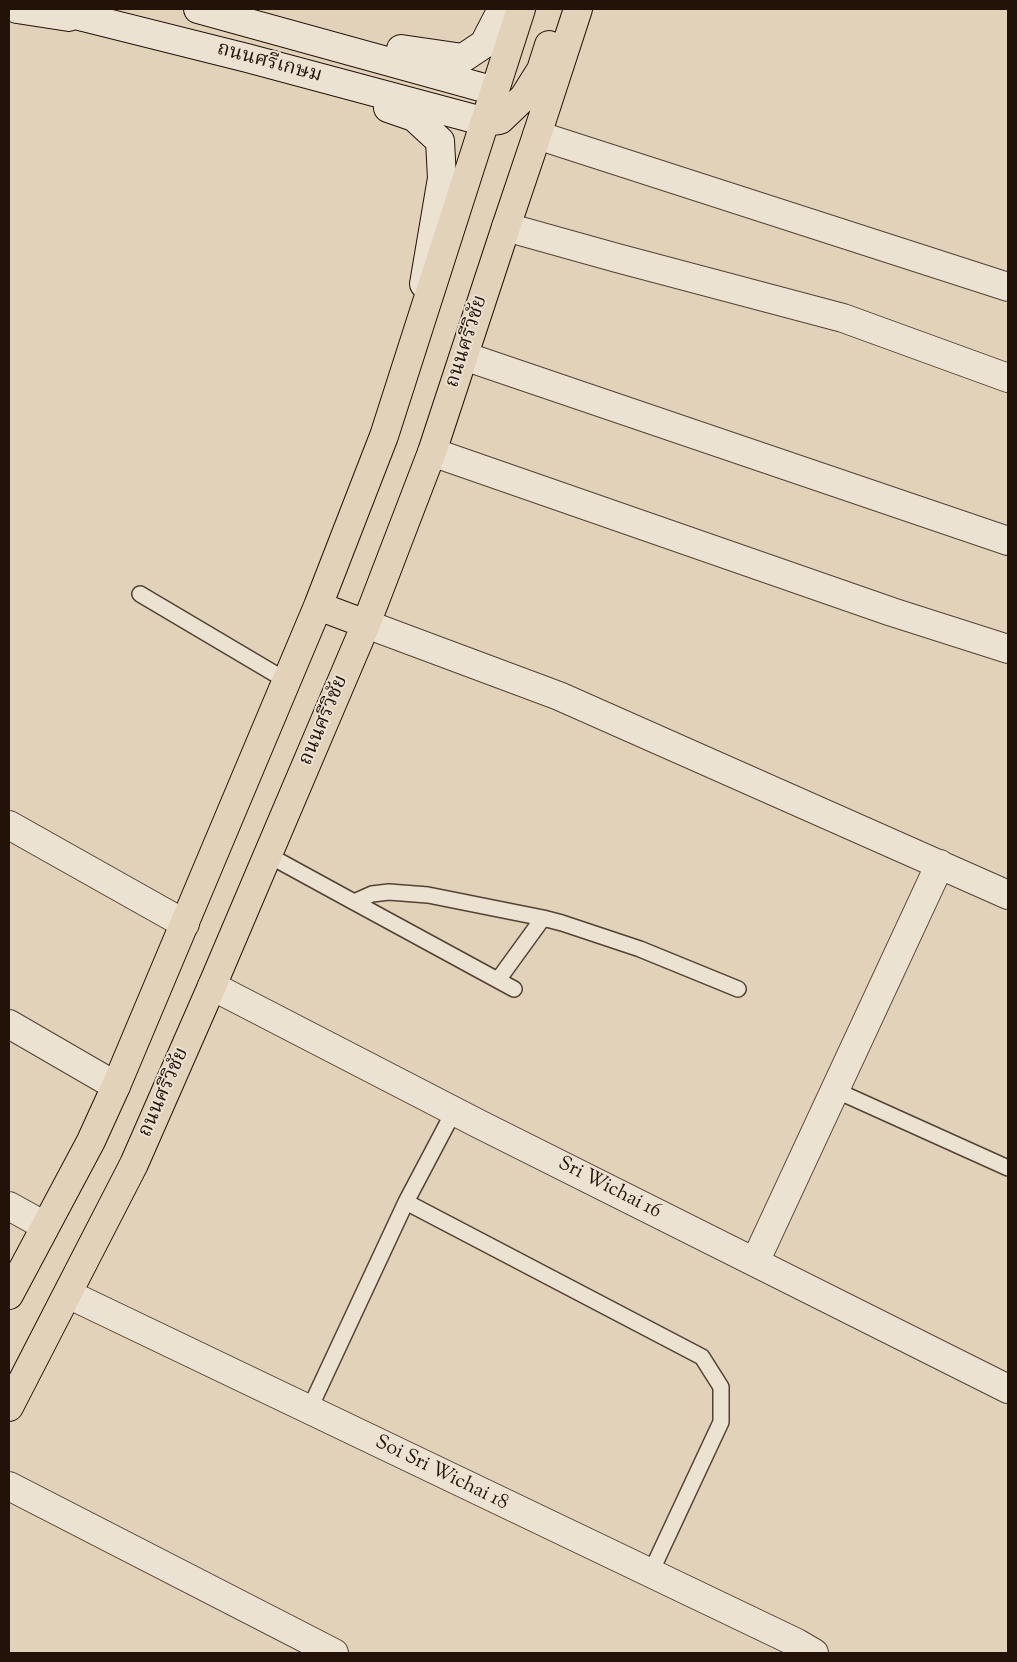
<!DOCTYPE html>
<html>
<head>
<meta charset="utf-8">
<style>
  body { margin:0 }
  #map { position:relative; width:1017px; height:1662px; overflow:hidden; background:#e2d2ba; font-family:"Sorts Mill Goudy",serif }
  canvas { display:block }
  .frame { position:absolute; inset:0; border:10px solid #221208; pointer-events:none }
</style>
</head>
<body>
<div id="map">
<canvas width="1017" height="1662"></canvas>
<div class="frame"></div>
</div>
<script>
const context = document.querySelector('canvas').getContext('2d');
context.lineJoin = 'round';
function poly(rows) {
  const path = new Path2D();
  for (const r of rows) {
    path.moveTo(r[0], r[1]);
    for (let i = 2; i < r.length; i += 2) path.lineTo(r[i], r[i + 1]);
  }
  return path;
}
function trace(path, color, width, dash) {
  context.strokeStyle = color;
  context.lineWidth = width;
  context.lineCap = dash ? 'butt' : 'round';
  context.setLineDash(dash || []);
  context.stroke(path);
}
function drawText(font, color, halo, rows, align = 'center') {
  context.font = font + ' "Sorts Mill Goudy","Noto Serif Thai",serif';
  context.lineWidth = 4;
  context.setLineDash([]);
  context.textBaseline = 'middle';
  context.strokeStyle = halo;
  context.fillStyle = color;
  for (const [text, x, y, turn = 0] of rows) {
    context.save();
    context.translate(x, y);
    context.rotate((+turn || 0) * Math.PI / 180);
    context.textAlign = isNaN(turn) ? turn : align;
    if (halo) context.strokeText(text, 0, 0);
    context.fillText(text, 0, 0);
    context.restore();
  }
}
const service = poly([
  [140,594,287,681],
  [268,855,354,902,372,894,389,892,428,895,543,918,562,923,640,949,738,989],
  [354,902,514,989],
  [498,980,543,918],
  [835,1090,1008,1168],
  [406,1202,702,1357,721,1387,721,1422,650,1574],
  [309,1410,406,1202,454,1111]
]);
const minor = poly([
  [537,135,1008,287],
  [506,227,617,258,843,318,1008,378],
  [464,356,1008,541],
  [432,452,892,612,1008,649],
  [366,624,559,696,1008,895],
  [9,825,185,924],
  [212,986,479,1124,1008,1389],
  [9,1024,116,1086],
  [9,1206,45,1226],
  [755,1262,940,864],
  [68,1294,797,1643,814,1653],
  [9,1486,334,1653]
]);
const secondary = poly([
  [17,9,69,17],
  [51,9,247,58,486,122],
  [198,9,495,91],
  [401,49,463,58,484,44,502,9],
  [388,108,414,117,440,141,442,178,424,284]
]);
const primary = poly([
  [486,122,500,120,524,97,541,70,549,45],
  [318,606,366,624],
  [9,1295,91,1141,116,1086,318,606,384,436,521,9],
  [9,1407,134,1164,212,986,366,624,432,452,506,227,537,135,578,9]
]);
trace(service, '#524234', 18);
trace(minor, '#524234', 30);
trace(secondary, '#221208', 30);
trace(primary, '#221208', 30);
trace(service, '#ece2d2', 15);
trace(minor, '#ece2d2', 28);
trace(secondary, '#ece2d2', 28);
trace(primary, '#e2d2ba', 28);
drawText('20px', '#221208', '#ece2d2', [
  ["ถนนศรีเกษม",269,64,15],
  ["ถนนศรีวิชัย",468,342,-72],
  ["ถนนศรีวิชัย",325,721,-67],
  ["ถนนศรีวิชัย",165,1093,-66],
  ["Sri Wichai 16",609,1189,27],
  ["Soi Sri Wichai 18",441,1474,26]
]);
</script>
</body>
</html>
